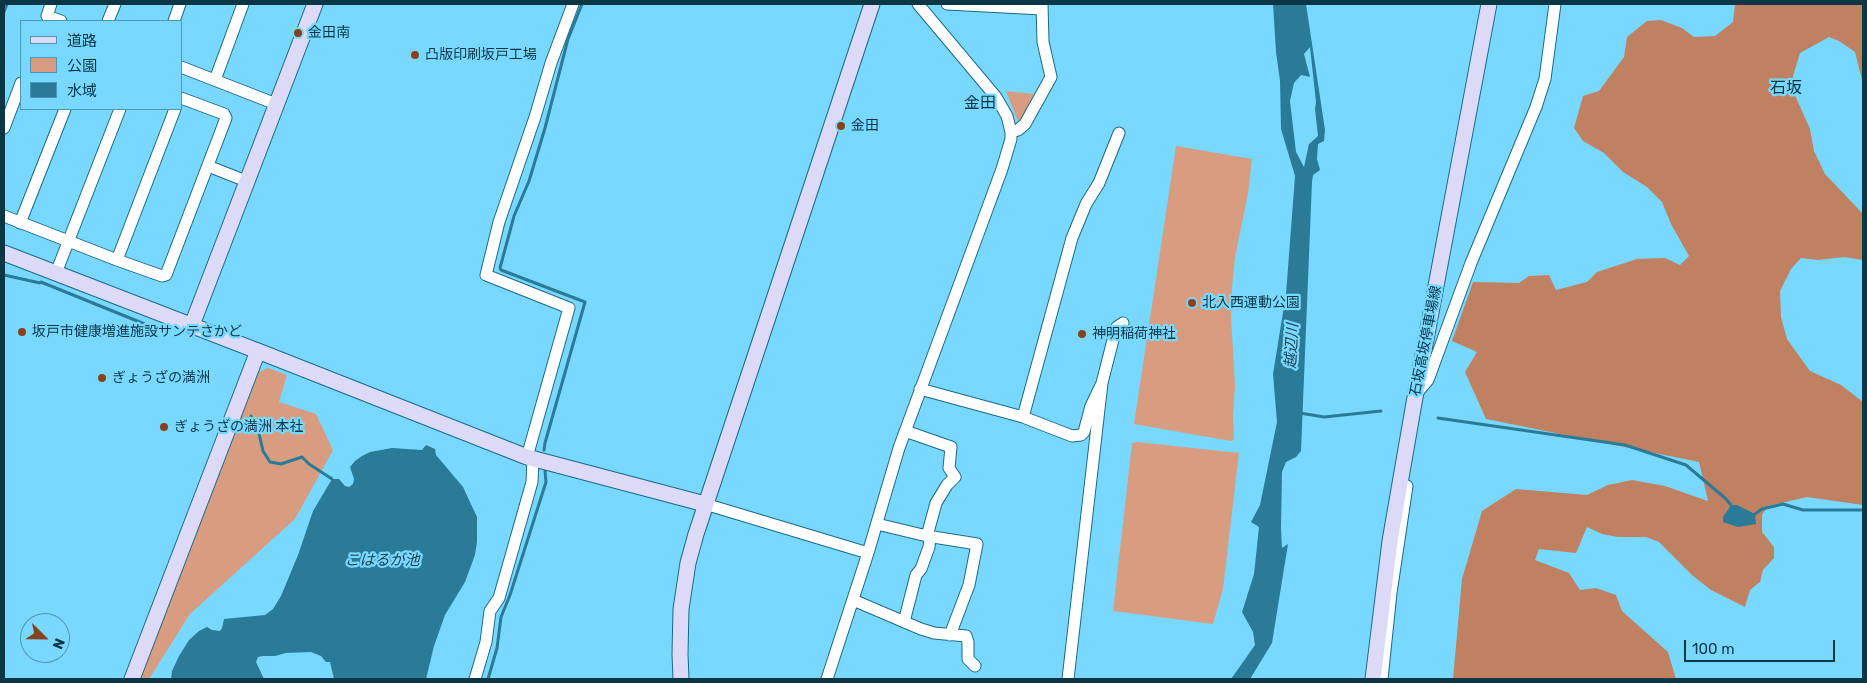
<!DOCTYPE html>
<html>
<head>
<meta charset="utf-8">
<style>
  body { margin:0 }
  #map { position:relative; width:1867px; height:683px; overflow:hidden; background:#79d8ff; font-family:Rubik,"Noto Sans JP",sans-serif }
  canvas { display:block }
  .frame { position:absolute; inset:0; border:5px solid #0a3645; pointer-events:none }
  .legend { position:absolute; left:20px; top:20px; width:162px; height:90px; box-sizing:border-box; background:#79d8ff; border:1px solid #4d97b5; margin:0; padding:6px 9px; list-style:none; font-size:15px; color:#0a3645 }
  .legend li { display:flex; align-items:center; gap:10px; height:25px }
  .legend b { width:25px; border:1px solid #4d97b5 }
  .north { position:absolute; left:20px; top:613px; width:50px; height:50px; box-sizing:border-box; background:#79d8ff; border:1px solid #4d97b5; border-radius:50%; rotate:113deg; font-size:14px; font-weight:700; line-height:20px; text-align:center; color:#0a3645 }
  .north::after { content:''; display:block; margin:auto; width:18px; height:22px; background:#87421c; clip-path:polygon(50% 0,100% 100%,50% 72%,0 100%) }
  .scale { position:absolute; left:1684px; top:640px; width:151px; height:22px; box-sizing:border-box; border:2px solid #0a3645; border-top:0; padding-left:6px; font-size:15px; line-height:18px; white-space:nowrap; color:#0a3645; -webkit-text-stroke:4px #79d8ff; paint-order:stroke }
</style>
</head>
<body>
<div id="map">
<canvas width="1867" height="683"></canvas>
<div class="frame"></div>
<ul class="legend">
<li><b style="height:6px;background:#dcdaf7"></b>道路</li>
<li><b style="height:14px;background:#d89d81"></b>公園</li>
<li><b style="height:14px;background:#2a7b98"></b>水域</li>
</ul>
<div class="north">N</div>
<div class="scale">100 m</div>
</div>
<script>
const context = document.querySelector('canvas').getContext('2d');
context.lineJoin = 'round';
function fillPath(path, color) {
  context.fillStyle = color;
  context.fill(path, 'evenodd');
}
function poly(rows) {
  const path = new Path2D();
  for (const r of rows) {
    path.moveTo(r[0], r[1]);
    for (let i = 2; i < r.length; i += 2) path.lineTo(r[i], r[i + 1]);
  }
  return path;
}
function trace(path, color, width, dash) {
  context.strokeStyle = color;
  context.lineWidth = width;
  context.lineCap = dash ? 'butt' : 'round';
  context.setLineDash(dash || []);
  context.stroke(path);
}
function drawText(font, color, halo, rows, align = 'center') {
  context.font = font + ' Rubik,"Noto Sans JP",sans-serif';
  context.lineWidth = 4.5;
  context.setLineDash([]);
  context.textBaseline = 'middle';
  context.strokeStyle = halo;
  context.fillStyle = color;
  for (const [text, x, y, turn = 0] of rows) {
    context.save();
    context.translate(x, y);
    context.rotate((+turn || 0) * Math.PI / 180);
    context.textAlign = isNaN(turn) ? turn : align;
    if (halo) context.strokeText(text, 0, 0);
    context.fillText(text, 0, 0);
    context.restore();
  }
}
fillPath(poly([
  [1006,91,1034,94,1035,98,1019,124],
  [1176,146,1252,159,1248,193,1235,257,1232,288,1231,317,1235,385,1233,416,1234,440,1231,441,1134,424],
  [268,368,287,375,279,402,316,414,333,450,295,519,190,614,149,679,139,679,259,372],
  [1137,442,1239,453,1223,589,1213,624,1113,611,1132,443]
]), '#d89d81');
fillPath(poly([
  [1735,4,1863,4,1863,84,1855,52,1839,41,1829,37,1800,53,1793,76,1794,93,1810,129,1814,151,1825,174,1863,214,1863,260,1844,257,1818,260,1801,258,1791,269,1780,291,1781,317,1787,339,1810,371,1841,385,1863,402,1863,505,1807,497,1768,506,1762,515,1762,532,1774,547,1774,558,1763,570,1760,582,1750,590,1745,607,1711,590,1692,575,1659,542,1646,537,1618,537,1602,534,1587,527,1576,553,1539,549,1535,560,1569,573,1580,590,1596,588,1616,595,1622,611,1668,652,1676,679,1453,679,1462,579,1482,511,1516,489,1587,495,1608,485,1632,480,1665,486,1708,501,1699,462,1486,419,1465,372,1477,352,1452,341,1473,282,1519,283,1529,276,1549,275,1556,290,1587,282,1597,272,1637,259,1665,258,1680,265,1689,256,1671,224,1662,202,1647,187,1623,172,1604,153,1583,141,1574,128,1583,96,1599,91,1624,57,1627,37,1647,21,1661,20,1682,28,1694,37,1715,36,1733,22]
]), '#bf8162');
fillPath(poly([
  [1273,4,1306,4,1325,130,1324,141,1318,144,1317,159,1320,170,1313,175,1312,182,1301,451,1296,457,1286,462,1282,472,1281,529,1282,548,1288,544,1272,643,1250,679,1231,679,1255,645,1253,632,1242,612,1254,574,1259,527,1251,522,1260,505,1277,422,1273,374,1286,294,1295,176,1281,129,1280,81,1276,52],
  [1310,47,1316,102,1315,109,1318,136,1309,144,1304,167,1296,152,1290,101,1294,83,1301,75,1310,77,1304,54],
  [426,445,435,449,436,455,463,487,477,517,477,542,475,555,465,582,445,615,434,646,426,679,334,679,330,662,326,662,321,656,311,652,286,653,275,656,263,656,258,657,256,662,264,679,171,679,172,671,179,656,189,640,199,631,207,627,212,630,220,631,222,628,224,619,265,615,273,609,281,596,298,555,313,511,332,479,339,479,345,486,349,487,353,484,354,479,350,467,355,461,362,456,370,452,392,448,422,450],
  [1731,505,1737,505,1755,514,1756,524,1738,527,1723,522,1723,517]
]), '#2a7b98');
trace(poly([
  [4,12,7,4],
  [4,275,40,283,41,282,157,329],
  [1300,413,1324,417,1381,411],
  [251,416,258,429,263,451,270,462,281,464,302,457,309,464,332,479],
  [1438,418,1625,445,1686,465,1725,498,1731,505],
  [544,450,545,443,585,302,501,270,500,268,514,216,529,181,545,128,568,39,582,4],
  [1755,514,1762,509,1783,504,1803,510,1863,510],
  [488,679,497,648,501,617,510,595,546,482,545,471]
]), '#2a7b98', 3);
const street = poly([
  [51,4,47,16,61,21],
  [947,4,1042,9],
  [108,21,115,4],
  [174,21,180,4],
  [181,67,276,104],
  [215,80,243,4],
  [4,128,21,83],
  [1011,132,1018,130,1025,124,1051,77,1043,42,1042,4],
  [208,166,246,181],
  [4,216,117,260,162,276,166,275,226,118,224,114,181,98],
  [20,223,65,109],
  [117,260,175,109],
  [56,273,120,109],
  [920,389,1023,417,1072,436,1081,435,1084,432,1091,406,1102,383,1115,332,1117,327,1123,323],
  [1416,394,1428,380,1471,263,1536,107,1545,79,1555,4],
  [1023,417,1072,238,1086,204,1099,183,1119,133],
  [905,431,951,447,949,468,955,477,947,485,936,503,927,536],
  [527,457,569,308,486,275,499,222,535,117,551,63,573,4],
  [705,504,868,553],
  [877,524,927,536,977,544,969,585,950,635],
  [853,600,921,629,934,633,966,636,968,642,968,659,975,666],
  [904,622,916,575,921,569,929,547,930,537],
  [475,679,486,642,490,611,499,598,532,482,533,458],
  [827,679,868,553,899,448,1002,169,1011,139,1011,132,1007,116,996,97,918,4],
  [1068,679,1102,383],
  [1382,679,1391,593,1407,486]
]);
const secondary = poly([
  [4,253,268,355,527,457,705,504],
  [192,325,315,4],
  [132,679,258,351],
  [681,679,680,654,681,609,688,563,696,534,872,4],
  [1373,679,1390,541,1414,403,1489,4]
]);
trace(street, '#1b6a85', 13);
trace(secondary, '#1b6a85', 17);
trace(street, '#fff', 11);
trace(secondary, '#dcdaf7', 15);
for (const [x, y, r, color] of [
  [298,33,5,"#87421c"],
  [415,55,5,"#87421c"],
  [841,126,5,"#87421c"],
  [1192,303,5,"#87421c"],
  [22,332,5,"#87421c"],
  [1082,334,5,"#87421c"],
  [102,378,5,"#87421c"],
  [164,427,5,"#87421c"]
]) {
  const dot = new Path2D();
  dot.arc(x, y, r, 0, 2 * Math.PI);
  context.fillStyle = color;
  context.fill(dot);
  trace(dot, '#79d8ff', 2);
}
drawText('14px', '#0a3645', '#79d8ff', [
  ["金田南",308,33],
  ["凸版印刷坂戸工場",425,55],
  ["金田",851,126],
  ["北入西運動公園",1202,303],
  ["坂戸市健康増進施設サンテさかど",32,332],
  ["神明稲荷神社",1092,334],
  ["ぎょうざの満洲",112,378],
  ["ぎょうざの満洲 本社",174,427]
], 'left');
drawText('14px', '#0a3645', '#79d8ff', [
  ["石坂高坂停車場線",1426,341,-79]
]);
drawText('italic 15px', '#1a3d4b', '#79d8ff', [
  ["越辺川",1292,346,-87],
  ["こはるが池",382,561]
]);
drawText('16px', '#0a3645', '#79d8ff', [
  ["石坂",1786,88],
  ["金田",980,103]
]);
</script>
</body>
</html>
